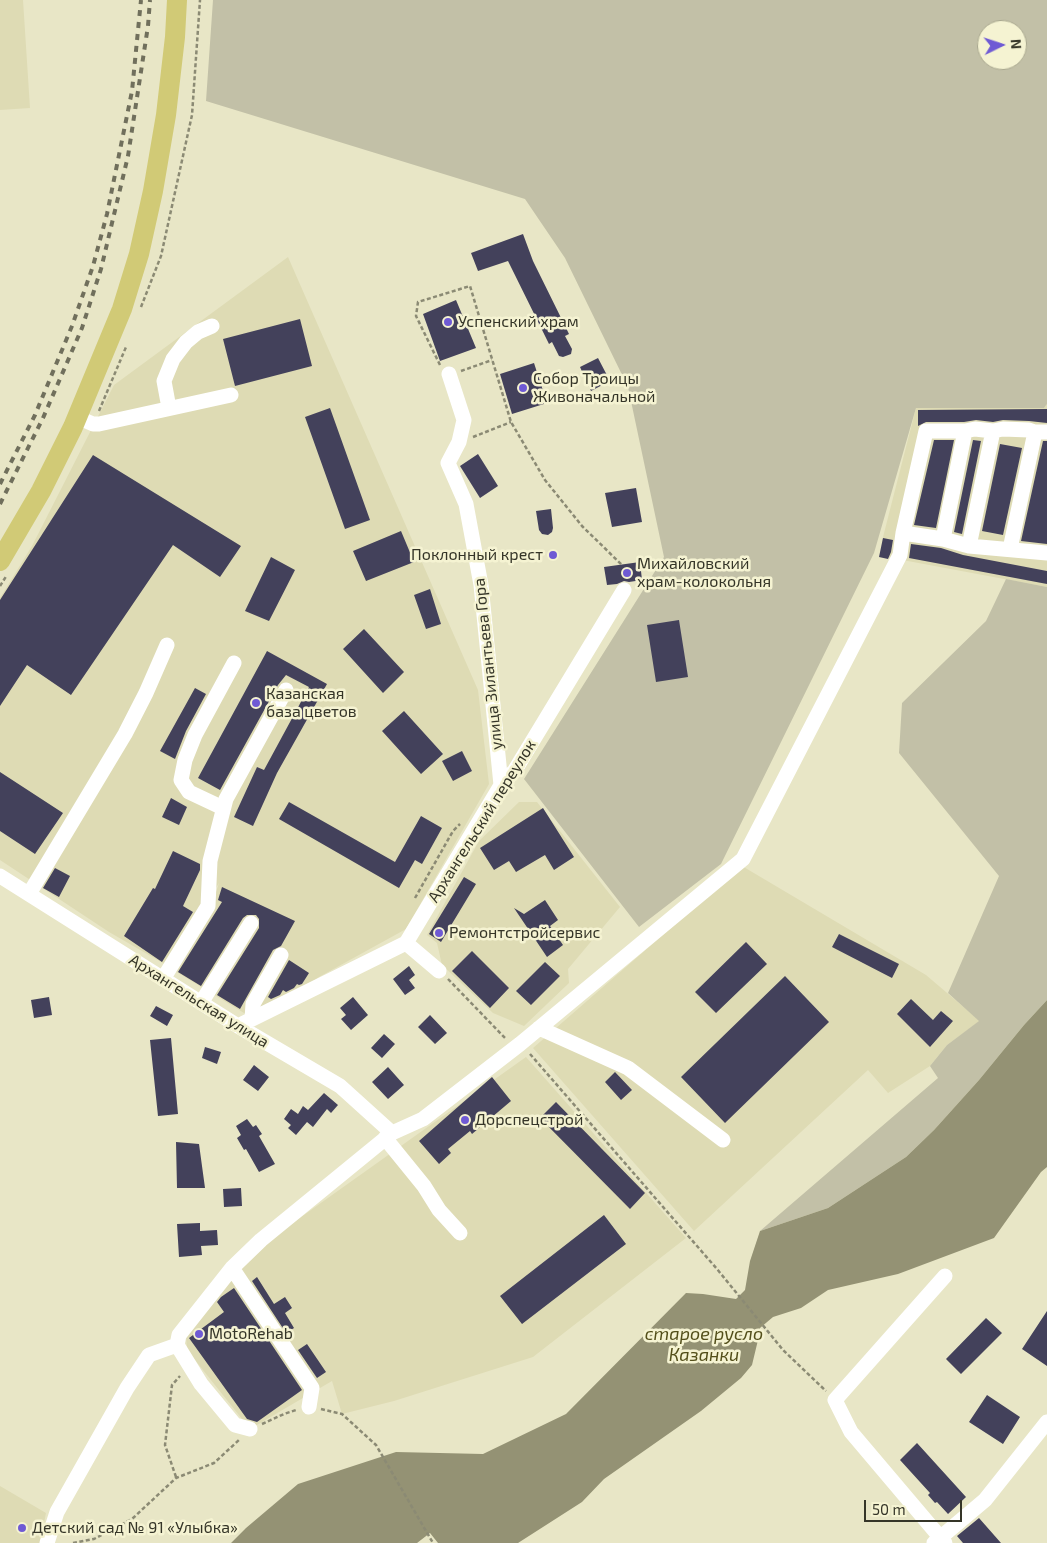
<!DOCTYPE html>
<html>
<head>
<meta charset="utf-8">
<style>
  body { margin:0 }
  #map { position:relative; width:1047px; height:1543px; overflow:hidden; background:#e8e6c6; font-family:"Exo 2",sans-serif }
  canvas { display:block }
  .north { position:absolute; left:977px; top:20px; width:50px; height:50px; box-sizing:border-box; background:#f5f3d2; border:1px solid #a8a78e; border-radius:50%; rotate:86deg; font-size:14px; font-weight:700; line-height:20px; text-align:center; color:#353528 }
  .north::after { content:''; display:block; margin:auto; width:18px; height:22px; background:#6f5ad4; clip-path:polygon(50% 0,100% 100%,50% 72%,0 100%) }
  .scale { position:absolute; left:864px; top:1500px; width:98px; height:22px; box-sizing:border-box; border:2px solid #353528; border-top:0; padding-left:6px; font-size:15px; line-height:18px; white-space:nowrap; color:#353528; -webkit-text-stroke:4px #f5f3d2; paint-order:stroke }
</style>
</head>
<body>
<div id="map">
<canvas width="1047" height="1543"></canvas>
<div class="north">N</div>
<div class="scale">50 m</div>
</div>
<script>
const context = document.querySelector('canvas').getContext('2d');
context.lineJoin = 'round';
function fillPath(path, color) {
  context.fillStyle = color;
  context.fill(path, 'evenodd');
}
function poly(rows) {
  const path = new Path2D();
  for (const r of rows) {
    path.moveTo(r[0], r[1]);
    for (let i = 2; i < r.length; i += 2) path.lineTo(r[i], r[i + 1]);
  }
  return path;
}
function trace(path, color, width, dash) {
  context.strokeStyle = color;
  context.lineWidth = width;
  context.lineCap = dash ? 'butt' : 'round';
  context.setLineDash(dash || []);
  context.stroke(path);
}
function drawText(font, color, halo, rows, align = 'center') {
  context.font = font + ' "Exo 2",sans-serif';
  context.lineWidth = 5;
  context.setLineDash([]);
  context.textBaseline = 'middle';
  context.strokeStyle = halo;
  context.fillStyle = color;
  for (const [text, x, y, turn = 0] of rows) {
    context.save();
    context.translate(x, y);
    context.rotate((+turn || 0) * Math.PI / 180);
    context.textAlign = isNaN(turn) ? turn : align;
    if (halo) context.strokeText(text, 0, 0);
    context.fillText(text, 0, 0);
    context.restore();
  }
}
fillPath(poly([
  [0,0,23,0,30,108,0,110],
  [288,257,478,690,489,784,406,929,319,977,307,986,249,1016,175,971,209,913,219,883,168,966,109,932,0,860,0,598,32,546,114,385],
  [1047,404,1047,587,881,556,882,541,916,408,1044,408],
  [519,802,537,802,620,907,568,969,569,983,524,1026,493,1013,442,965,437,943,427,935,479,841],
  [742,866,926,975,980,1021,947,1045,930,1066,888,1093,868,1070,694,1231,533,1048],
  [526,1057,686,1238,533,1357,394,1401,342,1414,332,1381,250,1429,187,1350,186,1334,252,1252],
  [0,1486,46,1513,40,1543,0,1543]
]), '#dedbb4');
fillPath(poly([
  [213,0,1047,0,1047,404,1044,408,916,408,874,553,721,864,639,927,524,779,664,557,628,387,565,258,525,199,206,101],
  [987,30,1017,30,1017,60,987,60],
  [1006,579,1047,587,1047,1000,1024,1025,979,1080,934,1130,906,1157,828,1208,760,1231,938,1078,930,1066,947,1045,979,1021,948,993,999,876,899,753,902,703,986,621]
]), '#c2c0a7');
fillPath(poly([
  [1047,1000,1047,1167,1041,1172,994,1238,898,1274,828,1290,801,1308,773,1317,760,1328,758,1340,752,1365,741,1378,701,1411,604,1479,582,1502,518,1543,438,1543,430,1533,417,1543,231,1543,246,1528,298,1484,396,1452,483,1454,566,1414,686,1293,703,1294,736,1299,745,1290,750,1261,760,1231,828,1208,906,1157,934,1130,979,1080,1024,1025]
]), '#949274');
fillPath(poly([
  [523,234,533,261,569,334,565,336,572,349,571,354,563,357,559,356,552,342,549,344,508,261,478,271,471,253],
  [456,300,476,348,440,361,423,314],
  [300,319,312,366,235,386,223,339],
  [598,358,610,381,591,391,580,367],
  [534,363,547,403,512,414,500,374],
  [330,408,370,520,345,529,305,417],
  [1047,409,1047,423,1029,421,1003,420,993,422,976,420,964,422,926,422,918,426,918,410],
  [934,440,954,440,936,528,914,525],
  [973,440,981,441,962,534,954,532],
  [1043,441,1047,441,1047,544,1021,541],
  [1000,444,1022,448,1003,535,982,531],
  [478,454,498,486,480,498,460,466],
  [93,455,241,546,220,577,173,545,71,695,27,665,0,706,0,600],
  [636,488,642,522,612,527,605,493],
  [551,509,553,528,552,532,548,535,542,534,539,530,536,511],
  [401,531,414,562,366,581,353,551],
  [883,538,893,540,891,552,888,559,879,557],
  [911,544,941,548,963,555,1047,571,1047,584,909,558],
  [271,557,295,570,269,621,245,611],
  [640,562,642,580,629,582,624,581,617,584,607,585,604,567],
  [430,589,441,624,426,629,414,595],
  [679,620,688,677,656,682,647,625],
  [364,629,404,672,383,693,343,649],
  [267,651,327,684,277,773,253,826,234,817,257,767,264,770,309,687,286,675,278,685,220,790,198,778],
  [195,688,206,694,186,731,175,759,160,751],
  [404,711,443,754,421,774,382,731],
  [462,751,472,771,453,781,442,761],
  [0,772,63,813,35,854,0,831],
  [171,798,187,807,179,825,162,817],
  [289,802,395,862,421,816,442,828,422,864,415,860,399,888,279,819],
  [543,808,574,857,554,870,545,855,516,872,509,861,494,870,480,848],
  [173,851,200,864,200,870,183,906,193,912,162,962,124,936,153,888,155,889],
  [55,868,70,876,59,897,43,888],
  [464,877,476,884,441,942,429,934],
  [222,887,295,921,281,946,273,950,240,1009,217,995,259,928,259,919,256,915,247,915,243,918,201,986,178,972,222,902,218,900],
  [545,900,558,920,550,926,563,945,547,957,514,908,524,914],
  [839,934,899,964,892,978,832,947],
  [746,942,767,964,716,1013,695,992],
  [472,951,509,988,490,1008,452,971],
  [289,960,309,973,302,984,299,985,297,984,294,988,286,992,283,990,280,995,271,999,268,997],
  [545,962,560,976,531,1005,516,991],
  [409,966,415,975,409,980,415,988,405,995,393,979],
  [785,976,829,1022,725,1123,681,1077],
  [49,997,52,1015,34,1018,31,1000],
  [353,997,368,1015,351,1030,341,1019,346,1015,340,1008],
  [911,999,933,1020,941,1011,953,1021,930,1047,897,1014],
  [156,1006,173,1015,167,1026,150,1016],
  [430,1015,447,1033,435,1044,418,1027],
  [384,1034,395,1044,382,1058,371,1048],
  [171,1038,178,1114,158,1116,150,1040],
  [205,1047,221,1052,217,1064,202,1058],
  [254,1065,269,1077,258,1091,243,1080],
  [388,1067,404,1085,388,1099,372,1082],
  [615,1072,632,1090,621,1100,605,1082],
  [492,1077,511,1101,472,1134,470,1131,448,1149,451,1153,439,1164,419,1141],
  [324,1093,338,1105,331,1113,327,1109,313,1127,307,1122,296,1135,288,1128,291,1125,284,1119,291,1109,298,1114,303,1106,308,1110],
  [556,1102,645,1193,630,1209,540,1118],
  [247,1119,253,1127,256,1125,262,1134,259,1136,275,1164,259,1172,246,1149,244,1150,237,1138,241,1135,236,1126],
  [176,1142,199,1144,205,1188,177,1188],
  [241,1188,242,1206,224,1207,223,1189],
  [604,1215,626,1244,522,1324,500,1296],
  [200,1223,200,1231,217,1230,218,1245,201,1246,202,1255,179,1257,177,1224],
  [257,1277,274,1304,285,1297,292,1308,285,1313,294,1328,286,1333,252,1281],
  [234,1288,302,1390,257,1422,247,1419,189,1338,224,1312,217,1302,221,1297],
  [1047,1311,1047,1366,1022,1349],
  [986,1318,1002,1333,961,1374,946,1359],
  [307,1344,326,1372,317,1378,298,1350],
  [987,1395,1020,1417,1003,1444,969,1422],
  [917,1443,966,1497,948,1514,937,1502,935,1503,928,1495,930,1493,900,1460],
  [979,1518,1001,1543,963,1543,957,1536]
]), '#43415b');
trace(poly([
  [141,307,161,256,192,115,200,0],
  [440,365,416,316,418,302,470,286,511,422,545,480,582,526,622,565],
  [461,371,492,360],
  [99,411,126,347],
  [473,437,511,422],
  [0,586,7,575],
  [415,898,453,831,460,824],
  [448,979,505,1038],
  [530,1054,717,1269,783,1350,826,1391],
  [321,1409,342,1414,376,1445,433,1543],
  [262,1424,284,1414,296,1410],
  [176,1477,165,1445,172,1385,180,1376],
  [73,1543,94,1539,132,1519,176,1478,214,1463,239,1440]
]), '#8b8a74', 2.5, [4, 2.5]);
trace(poly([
  [449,374,464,420,459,442,448,463,466,504,481,585,501,785],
  [169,408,164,381,173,359,186,342,198,332,212,326],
  [77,417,93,424,99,424,231,395],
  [903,533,943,539,969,546,1047,553],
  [943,539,965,431],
  [969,546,993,431],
  [1010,549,1035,432],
  [223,808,189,792,181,780,185,760,195,735,234,663],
  [0,876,238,1026,340,1086,392,1133],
  [29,894,125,734,146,693,167,645],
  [406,943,439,971],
  [163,979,208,906,210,861,226,799,286,690],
  [201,1003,251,923],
  [252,1019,253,1004,281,955],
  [238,1026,406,943,501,785,515,770,624,590],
  [539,1028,628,1068,723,1140],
  [385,1138,424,1186,439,1210,460,1233],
  [232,1268,312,1388,309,1407],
  [250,1429,235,1425,201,1384,177,1345,179,1335,232,1268,261,1240,392,1133,423,1119,520,1044,743,859,900,555,903,533,926,431,965,431,975,429,993,431,1003,429,1029,430,1035,432,1047,432],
  [47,1543,57,1512,127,1388,149,1355,177,1345],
  [934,1543,985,1500,1047,1422],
  [945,1543,851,1432,835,1400,945,1276]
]), '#fff', 15);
trace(poly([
  [0,561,41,491,73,427,122,309,139,254,153,191,166,115,175,37,177,0]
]), '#d1ca76', 20);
trace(poly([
  [0,484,35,415,72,326,93,266,107,214,132,91,141,0],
  [0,504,43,418,82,328,101,269,128,156,148,26,150,0]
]), '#706f5c', 4, [6, 6]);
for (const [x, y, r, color] of [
  [448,322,5,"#6f5ad4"],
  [523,388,5,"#6f5ad4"],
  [553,555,5,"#6f5ad4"],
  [627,573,5,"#6f5ad4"],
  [256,703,5,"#6f5ad4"],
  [439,933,5,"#6f5ad4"],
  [465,1120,5,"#6f5ad4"],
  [199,1334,5,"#6f5ad4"],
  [22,1528,5,"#6f5ad4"]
]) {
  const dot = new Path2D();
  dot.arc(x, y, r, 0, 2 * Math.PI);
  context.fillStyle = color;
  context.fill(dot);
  trace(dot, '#f5f3d2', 2);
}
drawText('16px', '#353528', '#f5f3d2', [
  ["Успенский храм",458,322],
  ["Собор Троицы",533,379],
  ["Живоначальной",533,397],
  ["Поклонный крест",543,555,"right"],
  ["Михайловский",637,564],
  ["храм-колокольня",637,582],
  ["Казанская",266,694],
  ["база цветов",266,712],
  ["Ремонтстройсервис",449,933],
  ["Дорспецстрой",475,1120],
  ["MotoRehab",209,1334],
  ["Детский сад № 91 «Улыбка»",32,1528]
], 'left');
drawText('16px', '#353528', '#f5f3d2', [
  ["улица Зилантьева Гора",488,664,-96],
  ["Архангельский переулок",482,821,-58],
  ["Архангельская улица",199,1001,32]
]);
drawText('italic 18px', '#534f1a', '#f5f3d2', [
  ["старое русло",704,1334],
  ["Казанки",704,1355]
]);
</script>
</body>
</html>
